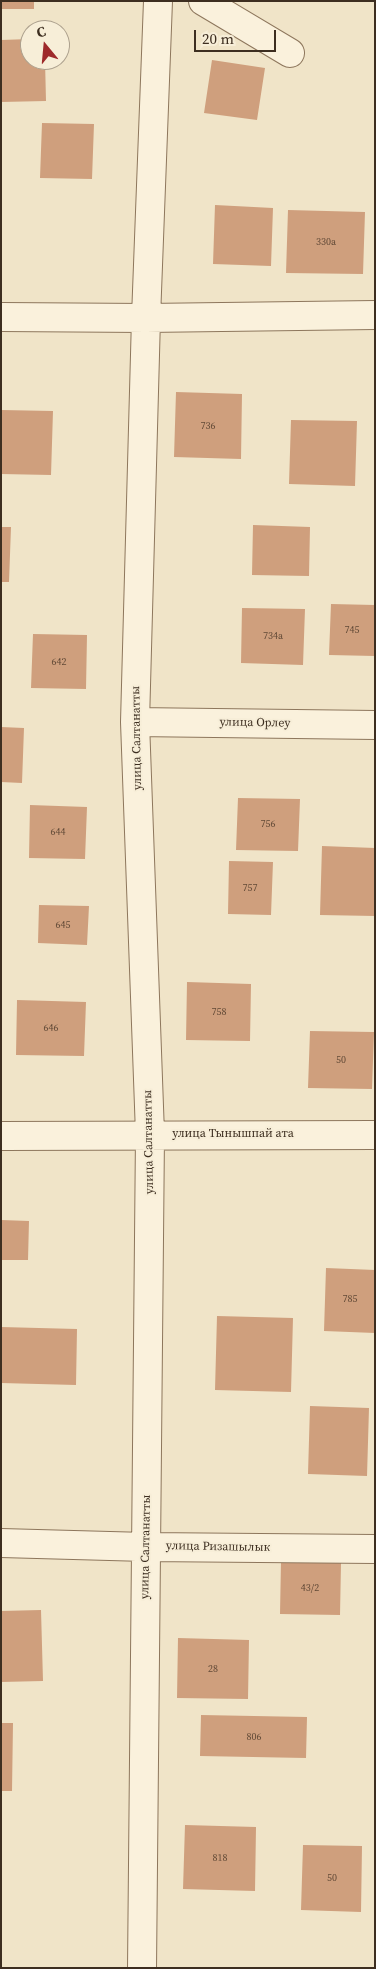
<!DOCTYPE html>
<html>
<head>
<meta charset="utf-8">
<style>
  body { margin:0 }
  #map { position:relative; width:376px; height:1969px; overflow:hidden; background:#f0e4c8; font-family:"Source Serif 4",serif }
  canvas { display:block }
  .frame { position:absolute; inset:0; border:2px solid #3d2e20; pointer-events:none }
  .north { position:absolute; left:20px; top:20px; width:50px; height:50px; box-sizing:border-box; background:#f7eed8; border:1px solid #ada18e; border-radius:50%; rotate:343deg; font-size:14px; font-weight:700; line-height:20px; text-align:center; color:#3d2e20 }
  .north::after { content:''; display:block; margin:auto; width:18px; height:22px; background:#9e2a2b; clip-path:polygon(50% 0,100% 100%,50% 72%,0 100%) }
  .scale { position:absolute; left:194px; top:30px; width:82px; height:22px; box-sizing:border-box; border:2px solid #3d2e20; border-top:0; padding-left:6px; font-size:15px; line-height:18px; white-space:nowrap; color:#3d2e20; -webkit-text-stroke:4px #f7eed8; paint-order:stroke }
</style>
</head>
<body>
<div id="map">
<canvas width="376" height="1969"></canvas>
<div class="frame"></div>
<div class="north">С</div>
<div class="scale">20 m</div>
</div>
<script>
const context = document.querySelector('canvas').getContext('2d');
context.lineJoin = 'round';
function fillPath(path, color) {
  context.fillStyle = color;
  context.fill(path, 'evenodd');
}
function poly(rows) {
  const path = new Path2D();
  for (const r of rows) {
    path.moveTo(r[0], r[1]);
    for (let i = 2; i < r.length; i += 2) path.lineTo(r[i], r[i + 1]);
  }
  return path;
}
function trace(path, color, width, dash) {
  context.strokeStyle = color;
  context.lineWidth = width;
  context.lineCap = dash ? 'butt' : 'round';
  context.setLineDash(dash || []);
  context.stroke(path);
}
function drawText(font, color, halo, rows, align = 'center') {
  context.font = font + ' "Source Serif 4",serif';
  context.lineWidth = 4;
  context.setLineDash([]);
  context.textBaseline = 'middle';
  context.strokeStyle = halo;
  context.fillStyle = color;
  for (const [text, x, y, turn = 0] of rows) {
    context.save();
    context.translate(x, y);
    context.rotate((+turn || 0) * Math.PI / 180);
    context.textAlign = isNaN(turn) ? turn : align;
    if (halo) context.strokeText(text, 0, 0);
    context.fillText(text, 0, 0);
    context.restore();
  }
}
fillPath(poly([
  [1,1,34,1,34,9,1,9],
  [30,39,30,60,45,60,46,101,1,102,1,40],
  [212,60,265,68,257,120,204,113],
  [42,123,94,124,92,179,40,178],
  [215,205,273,208,271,266,213,264],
  [288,210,365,212,363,274,286,273],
  [176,392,242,394,241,459,174,457],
  [1,410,53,411,51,475,1,474],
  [291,420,357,421,355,486,289,484],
  [253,525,310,527,309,576,252,575],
  [1,527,11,527,9,582,1,582],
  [331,604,375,605,375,656,329,655],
  [242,608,305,609,303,665,241,663],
  [33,634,87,635,86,689,31,688],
  [1,727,24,728,22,783,1,782],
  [238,798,300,799,298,851,236,850],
  [30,805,87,807,85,859,29,858],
  [322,846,375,848,375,916,320,915],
  [229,861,273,862,271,915,228,914],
  [39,905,89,906,87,945,38,943],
  [187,982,251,984,250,1041,186,1040],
  [17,1000,86,1002,84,1056,16,1055],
  [310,1031,374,1032,372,1089,308,1088],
  [1,1220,29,1221,28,1260,1,1260],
  [326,1268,375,1270,375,1333,324,1331],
  [217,1316,293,1318,291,1392,215,1390],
  [1,1327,77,1329,76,1385,1,1383],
  [310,1406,369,1408,367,1476,308,1474],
  [281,1561,341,1563,340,1615,280,1614],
  [41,1610,43,1681,1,1682,1,1611],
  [178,1638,249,1640,248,1699,177,1698],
  [201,1715,307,1717,306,1758,200,1756],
  [1,1723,13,1723,12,1791,1,1791],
  [185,1825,256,1827,255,1891,183,1889],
  [303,1845,362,1846,361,1912,301,1910]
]), '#cf9f7d');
const minor = poly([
  [203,1,290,53],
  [1,317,146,318,375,315],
  [135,722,375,725],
  [1,1136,375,1135],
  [1,1543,146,1547,375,1549],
  [142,1968,150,1134,135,722,146,318,158,1]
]);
trace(minor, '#8d765c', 30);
trace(minor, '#faf1dc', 28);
drawText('10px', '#624a37', null, [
  ["330а",326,242],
  ["736",208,426],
  ["745",352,630],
  ["734а",273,636],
  ["642",59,662],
  ["756",268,824],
  ["644",58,832],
  ["757",250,888],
  ["645",63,925],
  ["758",219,1012],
  ["646",51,1028],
  ["50",341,1060],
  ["785",350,1299],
  ["43/2",310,1588],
  ["28",213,1669],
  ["806",254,1737],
  ["818",220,1858],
  ["50",332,1878]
]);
drawText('12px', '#3d2e20', '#f7eed8', [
  ["улица Орлеу",255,723,1],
  ["улица Салтанатты",137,738,-91],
  ["улица Тынышпай ата",233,1134],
  ["улица Салтанатты",149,1142,-91],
  ["улица Салтанатты",146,1547,-89],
  ["улица Ризашылык",218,1547,1]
]);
</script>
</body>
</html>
